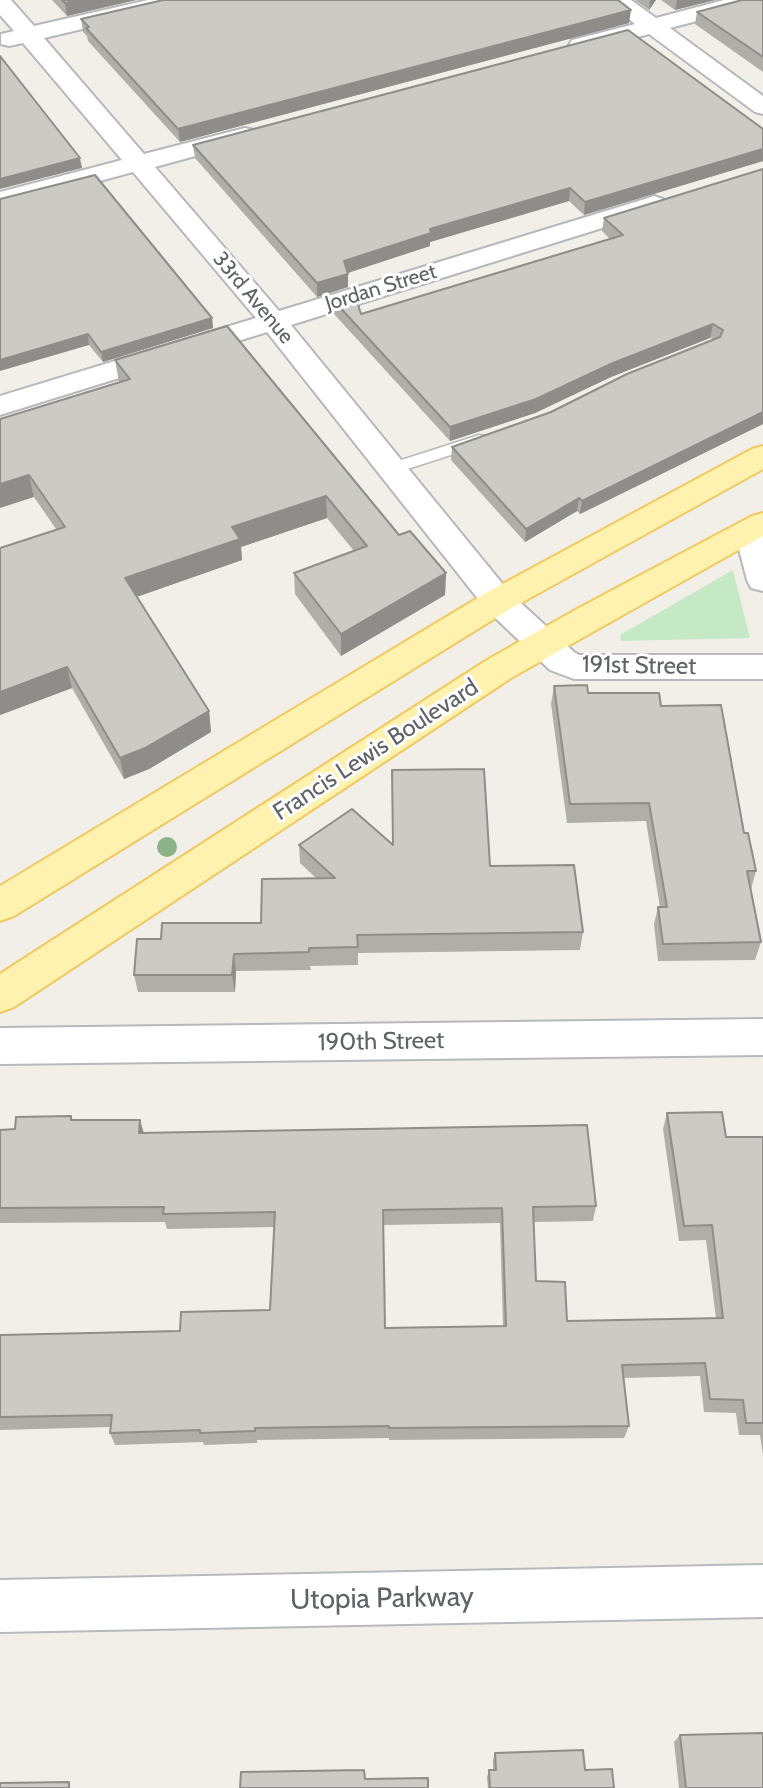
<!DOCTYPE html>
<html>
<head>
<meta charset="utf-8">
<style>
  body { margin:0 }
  canvas { display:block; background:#f1efe8 }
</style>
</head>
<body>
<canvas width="763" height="1788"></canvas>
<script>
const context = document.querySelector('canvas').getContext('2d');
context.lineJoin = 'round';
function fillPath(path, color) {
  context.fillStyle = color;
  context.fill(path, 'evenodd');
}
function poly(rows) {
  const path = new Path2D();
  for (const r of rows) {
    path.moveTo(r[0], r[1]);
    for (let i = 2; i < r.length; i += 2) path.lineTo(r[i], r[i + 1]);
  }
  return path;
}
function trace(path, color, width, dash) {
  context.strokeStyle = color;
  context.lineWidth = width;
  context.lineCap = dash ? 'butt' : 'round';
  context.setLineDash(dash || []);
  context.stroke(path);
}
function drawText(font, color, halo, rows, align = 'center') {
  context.font = font + ' Cabin,sans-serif';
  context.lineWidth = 6;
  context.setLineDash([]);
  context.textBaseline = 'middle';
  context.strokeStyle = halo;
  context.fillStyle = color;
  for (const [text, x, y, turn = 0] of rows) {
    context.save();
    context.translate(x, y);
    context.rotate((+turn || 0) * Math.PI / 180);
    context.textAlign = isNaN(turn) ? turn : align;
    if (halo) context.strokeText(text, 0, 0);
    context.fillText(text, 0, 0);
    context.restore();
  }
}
fillPath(poly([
  [733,570,750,638,621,641,620,635]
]), '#c5e8c5');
const service = poly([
  [479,435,485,436,487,440,485,444,392,474,384,469,386,465,479,435]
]);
const minor = poly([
  [0,0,11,0,34,26,148,0,188,0,185,5,44,38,144,154,245,128,254,130,257,135,254,140,155,167,279,311,645,199,654,196,663,199,667,204,663,209,291,325,510,593,574,652,579,655,763,655,763,679,574,679,550,670,486,609,267,332,0,415,0,396,256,318,133,172,0,208,0,192,122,160,23,43,9,46,1,44,1,34,14,31,0,15,0,0],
  [606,0,631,0,656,18,724,0,761,0,758,5,670,28,763,96,763,114,755,112,649,34,580,52,572,50,569,45,572,40,635,24,606,0],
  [750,520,763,525,763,591,751,588,747,580,734,530,739,523,750,520],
  [763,1019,763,1055,0,1064,0,1028,763,1019]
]);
const secondary = poly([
  [763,1565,763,1617,0,1632,0,1580,763,1565]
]);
const primary = poly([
  [763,446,763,469,510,609,14,916,0,921,0,886,486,593,752,449,763,446],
  [763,513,763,536,511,678,14,1007,0,1012,0,974,487,660,577,609,752,516,763,513]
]);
trace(service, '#b5b8bc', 3);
trace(minor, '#b5b8bc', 4);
trace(secondary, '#b6babf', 4);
trace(primary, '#f2c960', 4);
fillPath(service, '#fff');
fillPath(minor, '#fff');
fillPath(secondary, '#fff');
fillPath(primary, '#fff2af');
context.fillStyle = '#89b387';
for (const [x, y] of [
  [167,847]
]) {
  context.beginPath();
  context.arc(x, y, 10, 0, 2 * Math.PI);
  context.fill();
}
fillPath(poly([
  [52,0,136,0,67,16],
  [635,0,656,0,649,10],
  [661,0,715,0,675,10],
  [763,0,763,72,695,24,697,12],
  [81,19,629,23,180,142,88,41,87,36,83,32],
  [763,129,763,161,584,215,569,201,430,242,430,246,348,273,348,287,317,297,195,158,193,145],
  [763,169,763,424,580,514,577,511,525,542,451,460,452,447,551,412,714,339,710,338,611,377,535,413,450,441,334,314,334,301,361,314,610,239,602,231,604,218],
  [0,199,212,318,213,328,103,362,89,345],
  [115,360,399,535,446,573,445,595,341,656,295,594,294,573,354,551,327,518,241,547,242,560,136,597,209,711,211,732,149,769,124,779,72,688,0,715,56,529,34,497,0,419,119,382],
  [554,686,661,706,744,833,756,871,751,889,761,942,755,960,658,961,654,924,658,907,660,907,646,821,567,823,551,704],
  [392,844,490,866,583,932,580,950,358,953,358,965,310,966,311,970,236,971,235,992,138,992,134,975,161,939,261,923,316,878,300,863,299,845],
  [667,1113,726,1137,763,1137,763,1455,760,1435,739,1435,736,1413,704,1412,700,1376,623,1378,629,1426,624,1438,389,1440,389,1438,257,1440,257,1443,204,1445,203,1442,115,1445,110,1433,110,1427,0,1430,0,1335,180,1331,270,1310,274,1227,167,1229,165,1222,0,1223,0,1130,15,1129,71,1116,73,1120,140,1120,144,1133,596,1206,593,1221,534,1222,536,1281,567,1321,716,1318,706,1240,679,1241,663,1129],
  [500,1223,503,1326,385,1328,383,1225],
  [680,1735,763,1788,679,1788,674,1742],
  [495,1753,585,1770,614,1788,488,1788,487,1777,489,1770,493,1770,493,1760]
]), '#afaea9');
fillPath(poly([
  [79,0,136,0,67,16,65,3],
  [650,0,656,0,649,10],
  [677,0,715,0,675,10],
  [631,10,629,23,180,142,178,129],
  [763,149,763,161,584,215,585,202],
  [80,158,82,168,0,189,0,179],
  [570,188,569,201,430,242,430,246,344,274,344,261,430,229],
  [348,274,348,287,317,297,317,283],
  [212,318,213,328,103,362,101,352],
  [713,324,710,338,611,377,535,413,450,441,450,427],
  [88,334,89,345,0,371,0,360],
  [763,412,763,424,580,514,582,501],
  [29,475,34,497,0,508,0,484],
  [326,496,327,518,241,547,242,560,128,600,125,578,232,527],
  [579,498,577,511,525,542,526,529],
  [446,573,445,595,341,656,341,634],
  [67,667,72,688,0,715,0,692],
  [209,711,211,732,149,769,124,779,120,758],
  [234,954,236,971,235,992,232,975],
  [140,1120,144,1135,139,1133]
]), '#8f8d8a');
const building = poly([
  [62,0,79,0,65,3,62,0],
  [163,0,618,0,631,10,178,129,86,28,89,27,81,19,163,0],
  [742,0,763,0,763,57,697,12,742,0],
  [628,30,763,129,763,149,585,202,570,188,430,229,431,233,344,261,348,274,317,283,193,145,628,30],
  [0,56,80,158,0,179,0,56],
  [763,169,763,412,582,501,579,498,526,529,452,447,551,412,627,374,720,337,723,330,713,324,613,363,536,399,450,427,334,301,355,295,361,314,623,235,604,218,763,169],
  [95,175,212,318,101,352,88,334,0,360,0,199,95,175],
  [227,326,399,535,410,531,446,573,341,634,294,573,367,546,326,496,232,527,240,539,125,578,209,711,145,748,120,758,67,667,0,692,0,548,65,527,29,475,0,484,0,419,130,379,115,360,227,326],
  [587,685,588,693,659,693,661,706,721,705,744,833,748,833,756,871,747,871,761,942,663,944,658,907,667,907,649,803,570,804,554,686,587,685],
  [484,769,490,866,574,865,583,932,357,935,358,947,309,948,309,952,234,954,232,975,134,975,137,939,161,939,162,923,261,923,262,879,335,878,299,845,352,809,393,845,392,770,484,769],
  [722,1112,726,1137,763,1137,763,1423,746,1423,743,1400,710,1399,705,1363,622,1365,629,1426,389,1428,389,1426,255,1428,255,1431,200,1433,200,1430,110,1433,112,1415,0,1417,0,1335,180,1331,181,1312,270,1310,275,1212,163,1214,164,1207,0,1208,0,1130,15,1129,16,1117,71,1116,71,1120,140,1120,139,1133,587,1125,596,1206,533,1207,536,1281,565,1282,567,1321,723,1318,712,1225,684,1226,667,1113,722,1112],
  [502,1208,506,1326,385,1328,383,1210,502,1208],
  [763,1733,763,1788,686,1788,680,1735,763,1733],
  [583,1750,585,1770,612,1769,614,1788,490,1788,489,1770,496,1770,495,1753,583,1750],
  [364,1770,365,1779,428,1778,428,1788,240,1788,241,1772,364,1770],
  [69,1782,69,1788,0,1788,0,1783,69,1782]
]);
fillPath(building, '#cccac5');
trace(building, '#8f8d8a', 2);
drawText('21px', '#5f6368', '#fff', [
  ["Jordan Street",381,288,-17],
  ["33rd Avenue",253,298,50]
]);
drawText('24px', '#5f6368', '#fff', [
  ["191st Street",639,666,1],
  ["Francis Lewis Boulevard",376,750,-33],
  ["190th Street",381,1042,-1]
]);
drawText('28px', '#5f6368', '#fff', [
  ["Utopia Parkway",382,1599,-1]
]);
</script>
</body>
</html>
